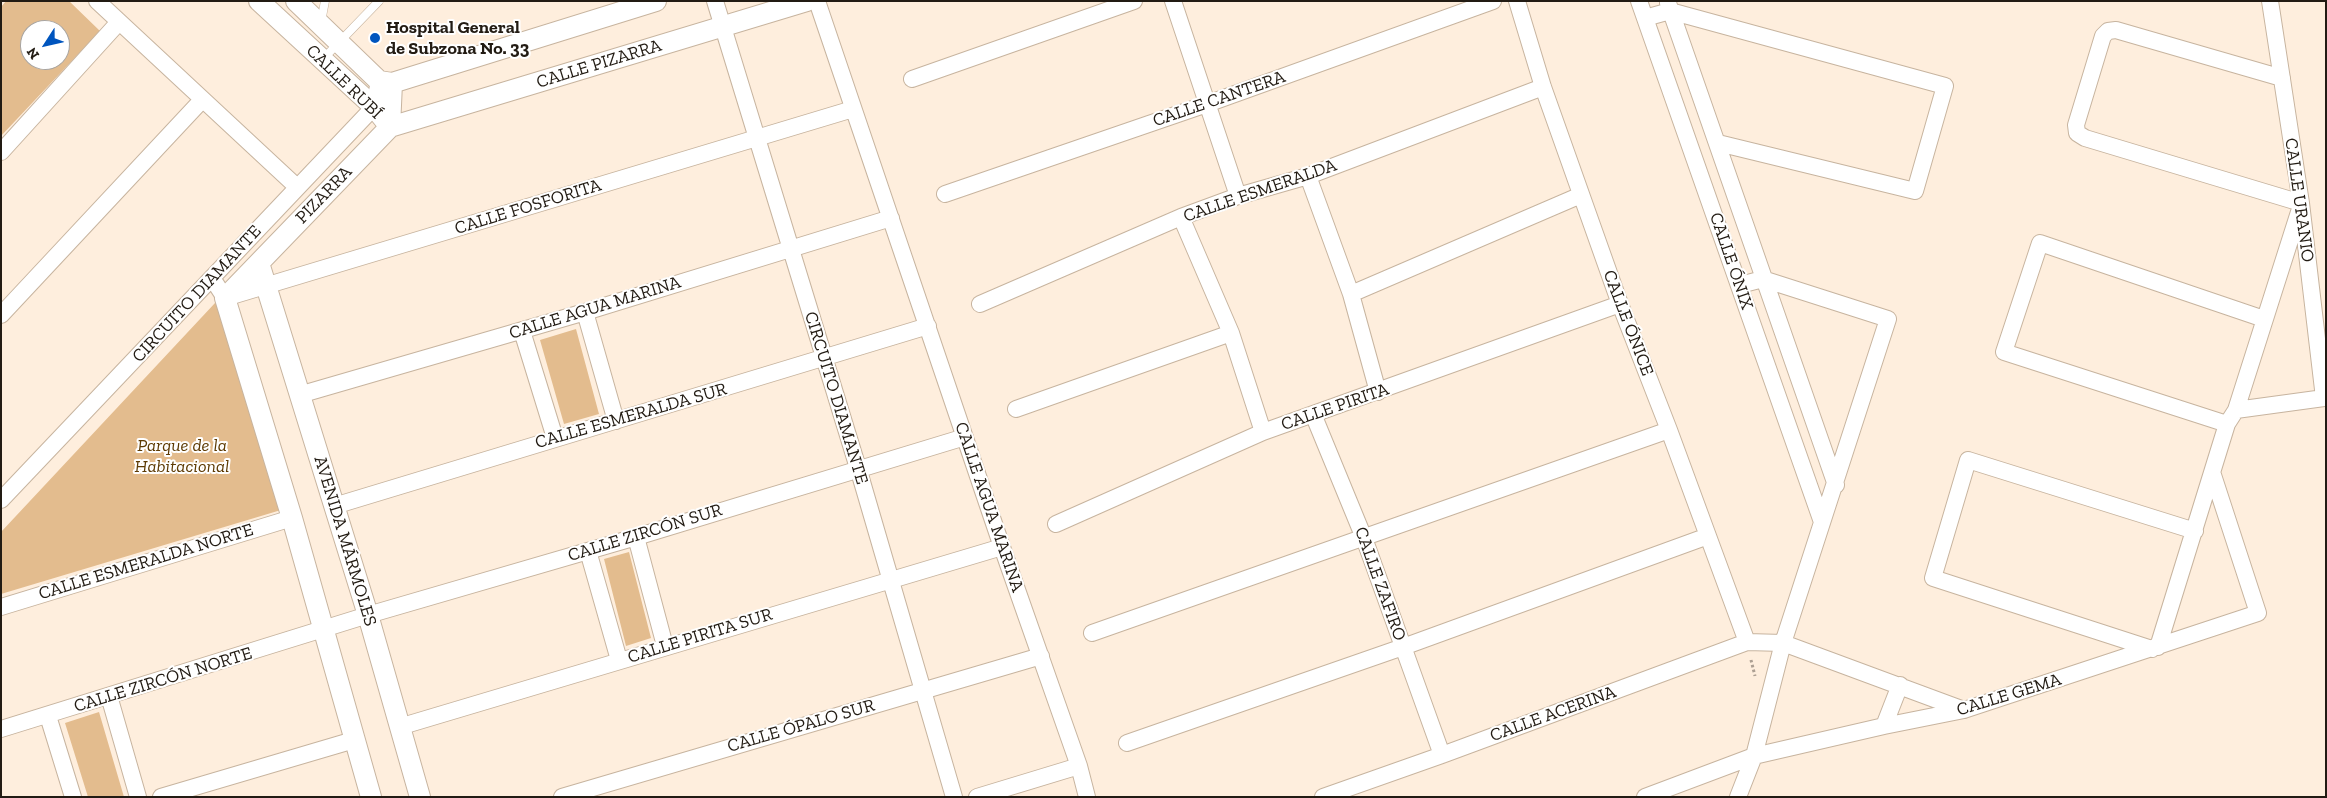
<!DOCTYPE html>
<html>
<head>
<meta charset="utf-8">
<style>
  body { margin:0 }
  #map { position:relative; width:2327px; height:798px; overflow:hidden; background:#feeedd; font-family:"Zilla Slab",serif }
  canvas { display:block }
  .frame { position:absolute; inset:0; border:2px solid #221b13; pointer-events:none }
  .north { position:absolute; left:20px; top:20px; width:50px; height:50px; box-sizing:border-box; background:#fff; border:1px solid #a7a4a1; border-radius:50%; rotate:235deg; font-size:14px; font-weight:700; line-height:20px; text-align:center; color:#221b13 }
  .north::after { content:''; display:block; margin:auto; width:18px; height:22px; background:#0055be; clip-path:polygon(50% 0,100% 100%,50% 72%,0 100%) }
</style>
</head>
<body>
<div id="map">
<canvas width="2327" height="798"></canvas>
<div class="frame"></div>
<div class="north">N</div>
</div>
<script>
const context = document.querySelector('canvas').getContext('2d');
context.lineJoin = 'round';
function fillPath(path, color) {
  context.fillStyle = color;
  context.fill(path, 'evenodd');
}
function poly(rows) {
  const path = new Path2D();
  for (const r of rows) {
    path.moveTo(r[0], r[1]);
    for (let i = 2; i < r.length; i += 2) path.lineTo(r[i], r[i + 1]);
  }
  return path;
}
function trace(path, color, width, dash) {
  context.strokeStyle = color;
  context.lineWidth = width;
  context.lineCap = dash ? 'butt' : 'round';
  context.setLineDash(dash || []);
  context.stroke(path);
}
function drawText(font, color, halo, rows, align = 'center') {
  context.font = font + ' "Zilla Slab",serif';
  context.lineWidth = 4;
  context.setLineDash([]);
  context.textBaseline = 'middle';
  context.strokeStyle = halo;
  context.fillStyle = color;
  for (const [text, x, y, turn = 0] of rows) {
    context.save();
    context.translate(x, y);
    context.rotate((+turn || 0) * Math.PI / 180);
    context.textAlign = isNaN(turn) ? turn : align;
    if (halo) context.strokeText(text, 0, 0);
    context.fillText(text, 0, 0);
    context.restore();
  }
}
fillPath(poly([
  [6,1,69,1,100,31,1,136,1,7],
  [30,30,60,30,60,60,30,60],
  [215,303,220,304,281,510,1,594,1,532],
  [576,329,599,414,564,424,540,340],
  [629,552,651,638,626,646,604,559],
  [99,712,124,797,88,797,65,723]
]), '#e3bc8e');
const service = poly([
  [321,22,325,1],
  [323,59,379,1]
]);
const minor = poly([
  [97,1,297,187],
  [715,1,858,468,954,797],
  [817,1,1002,547,1079,766,1087,797],
  [1173,1,1238,196],
  [1517,1,1543,87,1620,304,1669,430,1747,642],
  [1639,1,1822,522],
  [1668,3,1836,485],
  [1645,18,1670,11,1945,86,1915,191,1718,143],
  [2282,78,2116,30,2108,31,2103,36,2076,125,2077,133,2085,138,2301,203],
  [912,79,1134,1],
  [1,152,119,22],
  [1308,176,1351,294,1378,392],
  [945,194,1207,104,1493,1],
  [1181,217,1231,333,1263,432],
  [212,278,225,298,853,109],
  [1351,294,1581,195],
  [980,304,1181,217,1238,196,1308,176,1543,87],
  [585,312,616,421],
  [1,315,202,100],
  [522,331,555,438],
  [299,395,585,312,891,218],
  [1016,409,1231,333],
  [2236,410,2324,398,2301,203,2270,1],
  [1313,414,1364,538,1442,755],
  [2227,424,2004,352,2040,243,2264,319],
  [1,500,374,107,379,81],
  [334,506,928,326],
  [1056,524,1263,432,1620,304],
  [636,537,665,646],
  [588,551,619,660],
  [1,607,292,518],
  [1092,633,1669,430],
  [2158,647,2227,424,2236,410,2299,212],
  [2152,649,1933,578,1968,460,2195,531],
  [109,696,138,797],
  [48,716,73,797],
  [1884,726,1900,685],
  [399,727,1002,547],
  [1,729,368,615,636,537,965,437],
  [1127,743,1403,647,1708,536],
  [161,797,354,740],
  [562,797,1041,656],
  [977,797,1079,766],
  [1323,797,1442,755,1747,642,1783,643,1964,710],
  [1645,797,1754,756,1884,726,1964,710,2258,613,2213,475],
  [1738,797,1754,756,1783,643,1888,319,1763,279,1740,285]
]);
const tertiary = poly([
  [259,1,374,107,390,127],
  [296,1,379,81,392,83,656,1],
  [390,127,392,83],
  [259,263,368,615,420,797],
  [371,797,292,518,225,298,390,127,807,1]
]);
trace(service, '#c7b49f', 9);
trace(minor, '#c7b49f', 18);
trace(tertiary, '#c7b49f', 22);
trace(poly([
  [1751,660,1755,676]
]), '#ac9f92', 3, [2.5, 2.5]);
trace(service, '#fff', 8);
trace(minor, '#fff', 16);
trace(tertiary, '#fff', 20);
for (const [x, y, r, color] of [
  [375,38,6,"#0055be"]
]) {
  const dot = new Path2D();
  dot.arc(x, y, r, 0, 2 * Math.PI);
  context.fillStyle = color;
  context.fill(dot);
  trace(dot, '#fff', 2);
}
drawText('bold 18px', '#221b13', '#fff', [
  ["Hospital General",386,28],
  ["de Subzona No. 33",386,49]
], 'left');
drawText('18px', '#221b13', '#fff', [
  ["CALLE PIZARRA",599,64,-17],
  ["CALLE RUBÍ",344,82,44],
  ["CALLE CANTERA",1219,99,-19],
  ["CALLE ESMERALDA",1260,191,-19],
  ["PIZARRA",324,195,-46],
  ["CALLE URANIO",2299,200,82],
  ["CALLE FOSFORITA",528,207,-17],
  ["CALLE ÓNIX",1731,261,71],
  ["CIRCUITO DIAMANTE",197,294,-47],
  ["CALLE AGUA MARINA",595,308,-17],
  ["CALLE ÓNICE",1628,323,69],
  ["CIRCUITO DIAMANTE",836,398,73],
  ["CALLE PIRITA",1335,407,-19],
  ["CALLE ESMERALDA SUR",631,416,-16],
  ["CALLE AGUA MARINA",989,507,71],
  ["CALLE ZIRCÓN SUR",645,533,-17],
  ["AVENIDA MÁRMOLES",345,541,73],
  ["CALLE ESMERALDA NORTE",146,562,-17],
  ["CALLE ZAFIRO",1380,584,70],
  ["CALLE PIRITA SUR",700,636,-17],
  ["CALLE ZIRCÓN NORTE",163,680,-17],
  ["CALLE GEMA",2009,695,-17],
  ["CALLE ACERINA",1553,714,-20],
  ["CALLE ÓPALO SUR",801,726,-16]
]);
drawText('italic 18px', '#5d3a03', '#fff', [
  ["Parque de la",182,446],
  ["Habitacional",182,467]
]);
</script>
</body>
</html>
